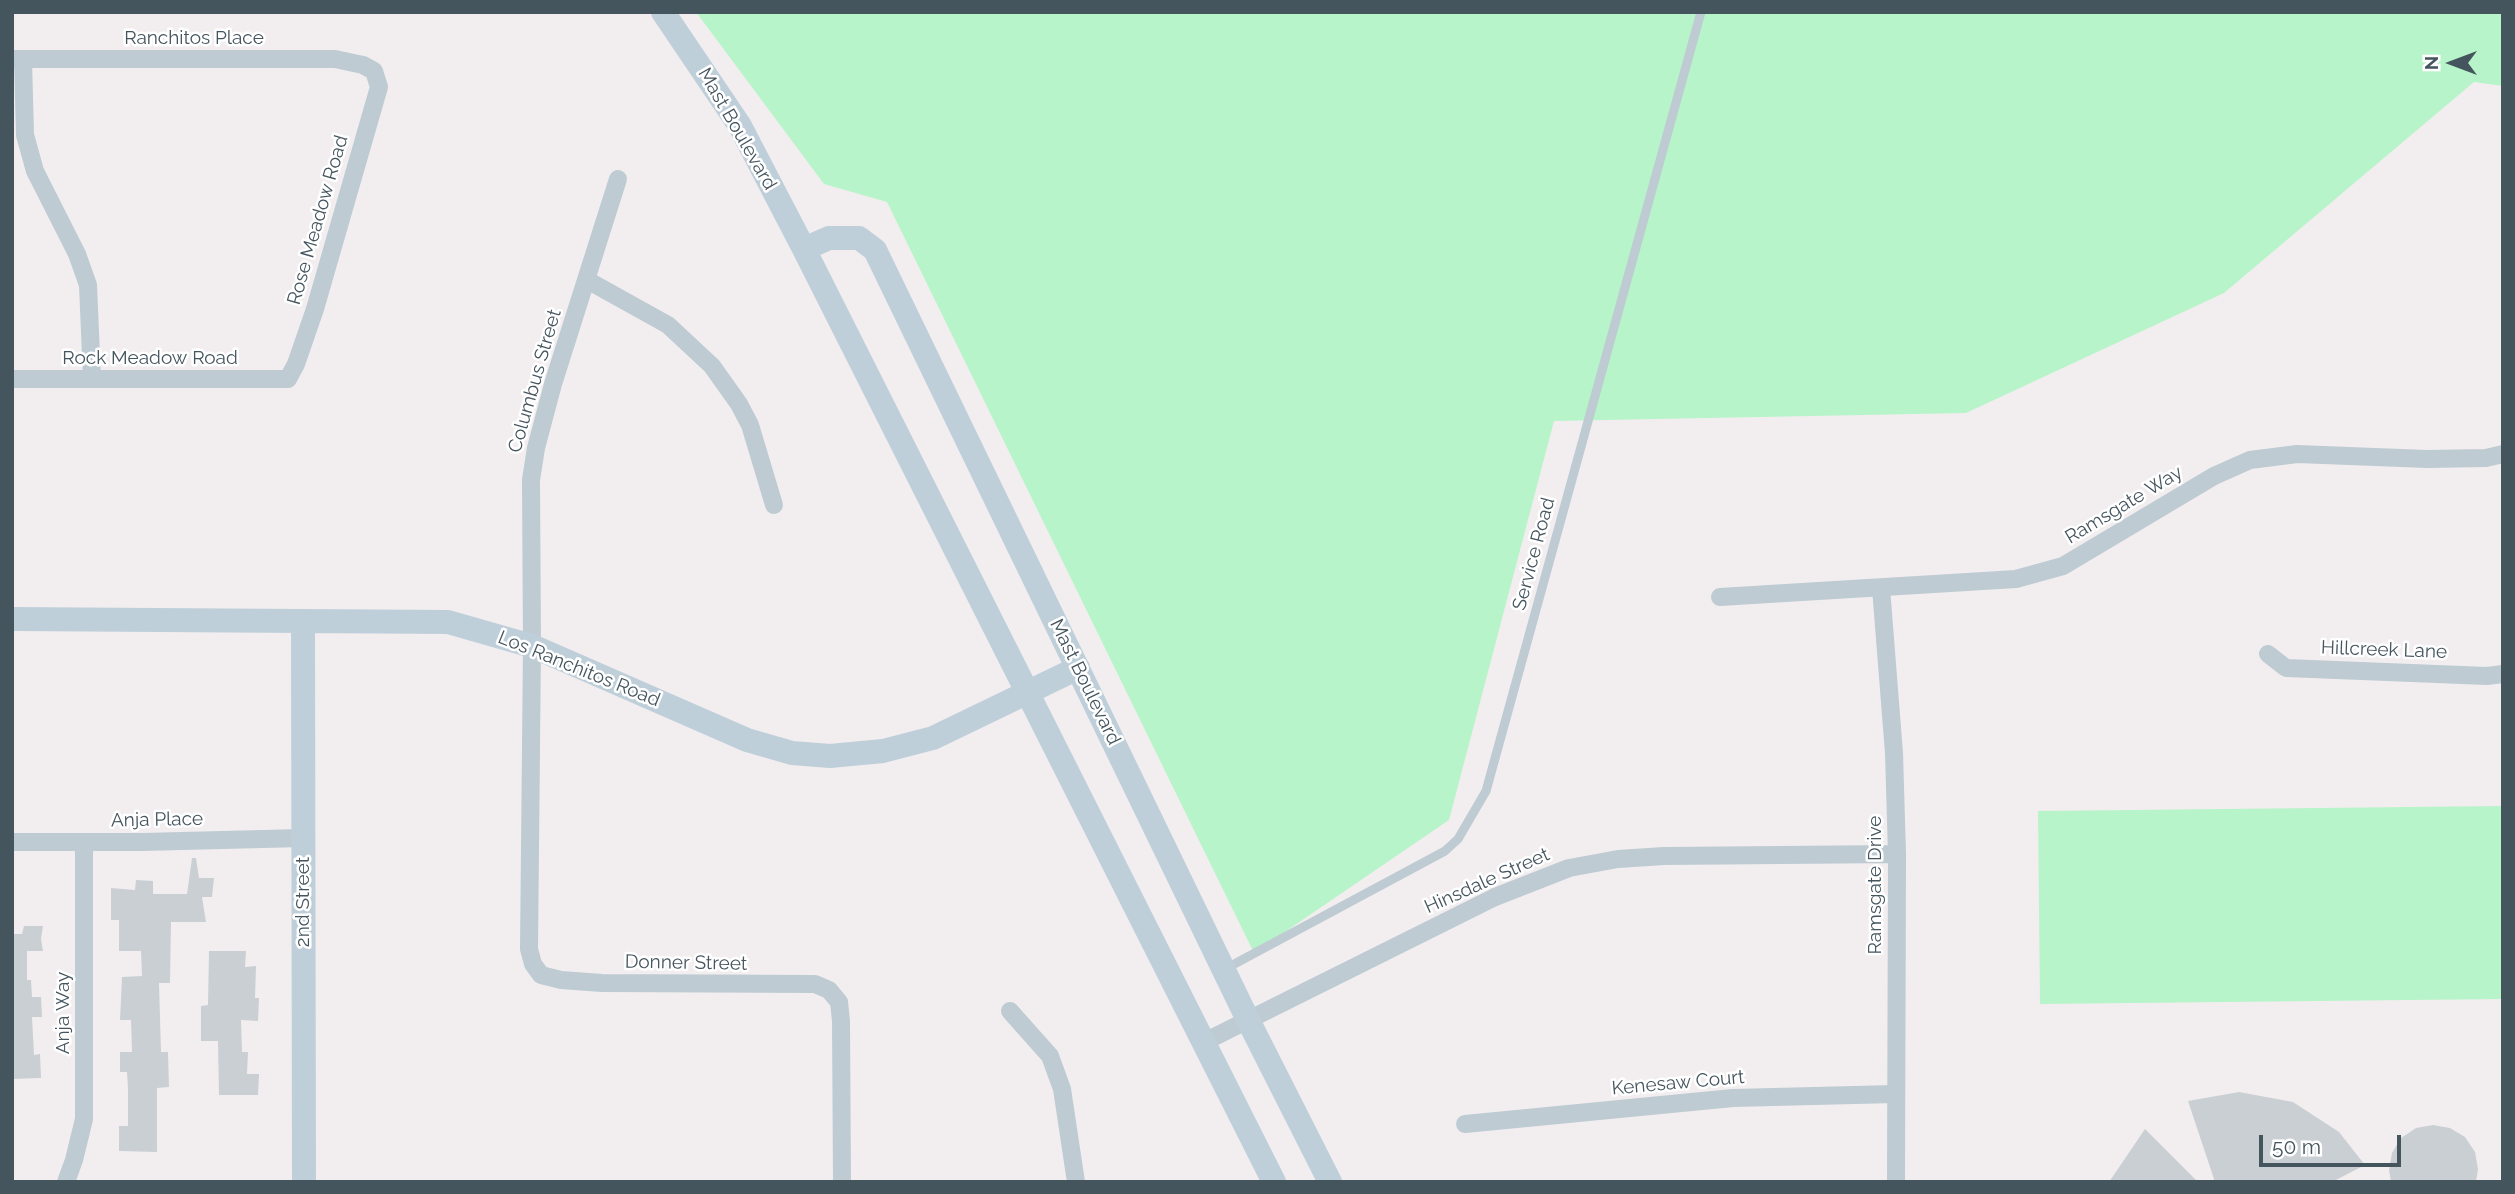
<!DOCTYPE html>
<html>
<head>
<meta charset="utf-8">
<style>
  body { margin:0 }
  #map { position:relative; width:2515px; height:1194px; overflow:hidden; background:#f2eeef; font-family:Raleway,sans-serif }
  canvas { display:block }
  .frame { position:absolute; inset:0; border:14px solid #45555e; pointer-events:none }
  .north { position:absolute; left:2417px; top:28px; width:70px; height:70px; -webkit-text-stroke:5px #fff; paint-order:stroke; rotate:270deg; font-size:19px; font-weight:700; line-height:28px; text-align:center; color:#45555e }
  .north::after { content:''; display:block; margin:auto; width:24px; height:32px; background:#45555e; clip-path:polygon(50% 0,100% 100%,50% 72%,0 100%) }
  .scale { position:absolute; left:2259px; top:1135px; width:142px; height:32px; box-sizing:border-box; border:4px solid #45555e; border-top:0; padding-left:9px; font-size:21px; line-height:24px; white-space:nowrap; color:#45555e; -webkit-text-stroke:5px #fff; paint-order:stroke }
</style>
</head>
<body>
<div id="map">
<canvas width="2515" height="1194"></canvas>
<div class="frame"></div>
<div class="north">N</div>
<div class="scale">50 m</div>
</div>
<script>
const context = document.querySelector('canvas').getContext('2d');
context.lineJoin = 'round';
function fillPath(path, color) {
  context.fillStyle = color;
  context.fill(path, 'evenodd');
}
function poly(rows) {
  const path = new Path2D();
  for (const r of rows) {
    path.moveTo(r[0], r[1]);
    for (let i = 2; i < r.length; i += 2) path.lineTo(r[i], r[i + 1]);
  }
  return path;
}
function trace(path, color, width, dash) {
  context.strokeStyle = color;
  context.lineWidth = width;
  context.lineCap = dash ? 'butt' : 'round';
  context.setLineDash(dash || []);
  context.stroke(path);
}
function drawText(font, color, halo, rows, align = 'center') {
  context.font = font + ' Raleway,sans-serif';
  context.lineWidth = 5;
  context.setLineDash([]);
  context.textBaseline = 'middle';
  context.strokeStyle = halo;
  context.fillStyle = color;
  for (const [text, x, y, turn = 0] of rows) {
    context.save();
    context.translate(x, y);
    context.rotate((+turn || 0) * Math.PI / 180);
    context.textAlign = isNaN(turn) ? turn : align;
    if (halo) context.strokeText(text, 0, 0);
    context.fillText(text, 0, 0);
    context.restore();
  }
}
fillPath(poly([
  [696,12,2503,12,2503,86,2474,82,2224,293,1966,413,1554,421,1449,820,1254,953,887,202,824,184],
  [2503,806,2503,999,2040,1004,2038,811]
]), '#b8f4c9');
fillPath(poly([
  [192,858,196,858,199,878,214,878,212,897,202,897,206,922,171,922,170,983,159,983,161,1052,168,1052,169,1087,157,1088,157,1152,119,1151,119,1126,128,1126,128,1089,127,1072,120,1072,120,1052,132,1052,131,1020,120,1020,122,977,142,976,141,951,119,951,119,920,111,920,111,888,135,890,136,880,153,881,153,894,187,894],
  [24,926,43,926,41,939,43,951,27,951,27,980,31,980,32,997,41,997,42,1017,32,1017,34,1055,40,1054,41,1078,12,1079,12,934,22,934],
  [209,951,246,951,245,967,256,966,255,998,259,998,258,1021,241,1020,242,1052,248,1052,247,1074,259,1074,258,1095,219,1095,218,1041,201,1041,201,1006,208,1005],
  [2239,1092,2293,1102,2339,1132,2365,1165,2332,1182,2215,1182,2188,1101],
  [2433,1125,2450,1128,2465,1137,2475,1152,2478,1169,2476,1182,2391,1182,2389,1170,2392,1153,2401,1138,2416,1128],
  [2145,1129,2198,1182,2109,1182]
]), '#cacfd4');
trace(poly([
  [1225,969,1445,851,1458,839,1486,791,1701,12]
]), '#becbd2', 9);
trace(poly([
  [12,59,335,59,363,65,374,71,379,87,315,309,296,364,288,379,12,379],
  [23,59,25,135,35,171,77,254,88,285,92,379],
  [618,179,553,384,536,448,531,480,532,646,529,949,533,964,541,975,561,980,602,983,815,984,829,990,839,1002,841,1021,842,1182],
  [587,280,668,325,712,366,739,404,750,425,774,505],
  [1881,588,1894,753,1897,854,1896,1182],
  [1720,597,2016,579,2063,566,2214,476,2250,460,2297,454,2427,459,2486,458,2503,454],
  [2268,654,2286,668,2487,676,2503,674],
  [12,842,142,842,303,838],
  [1010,1011,1050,1056,1062,1089,1076,1182],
  [1204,1042,1495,897,1569,868,1618,859,1664,856,1897,854],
  [1465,1124,1733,1098,1895,1094],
  [66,1182,74,1160,84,1119,84,842]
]), '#becbd2', 18);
trace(poly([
  [663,12,740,126,804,249,1274,1182],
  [804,249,829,238,859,238,875,250,1248,1020,1330,1182],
  [12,619,448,622,532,646,747,740,792,753,830,756,883,751,933,738,1078,668],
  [303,621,304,1182]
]), '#bfcfda', 24);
drawText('19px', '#45555e', '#fff', [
  ["Ranchitos Place",194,38],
  ["Mast Boulevard",737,129,60],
  ["Rose Meadow Road",318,220,-74],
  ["Rock Meadow Road",150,358],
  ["Columbus Street",535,381,-74],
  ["Ramsgate Way",2124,505,-31],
  ["Service Road",1534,554,-75],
  ["Hillcreek Lane",2384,650,2],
  ["Los Ranchitos Road",579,669,22],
  ["Mast Boulevard",1085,682,64],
  ["Anja Place",157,820,-1],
  ["Hinsdale Street",1487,881,-24],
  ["Ramsgate Drive",1875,885,-90],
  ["2nd Street",303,902,-90],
  ["Donner Street",686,963,1],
  ["Anja Way",63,1013,-90],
  ["Kenesaw Court",1678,1083,-5]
]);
</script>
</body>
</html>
